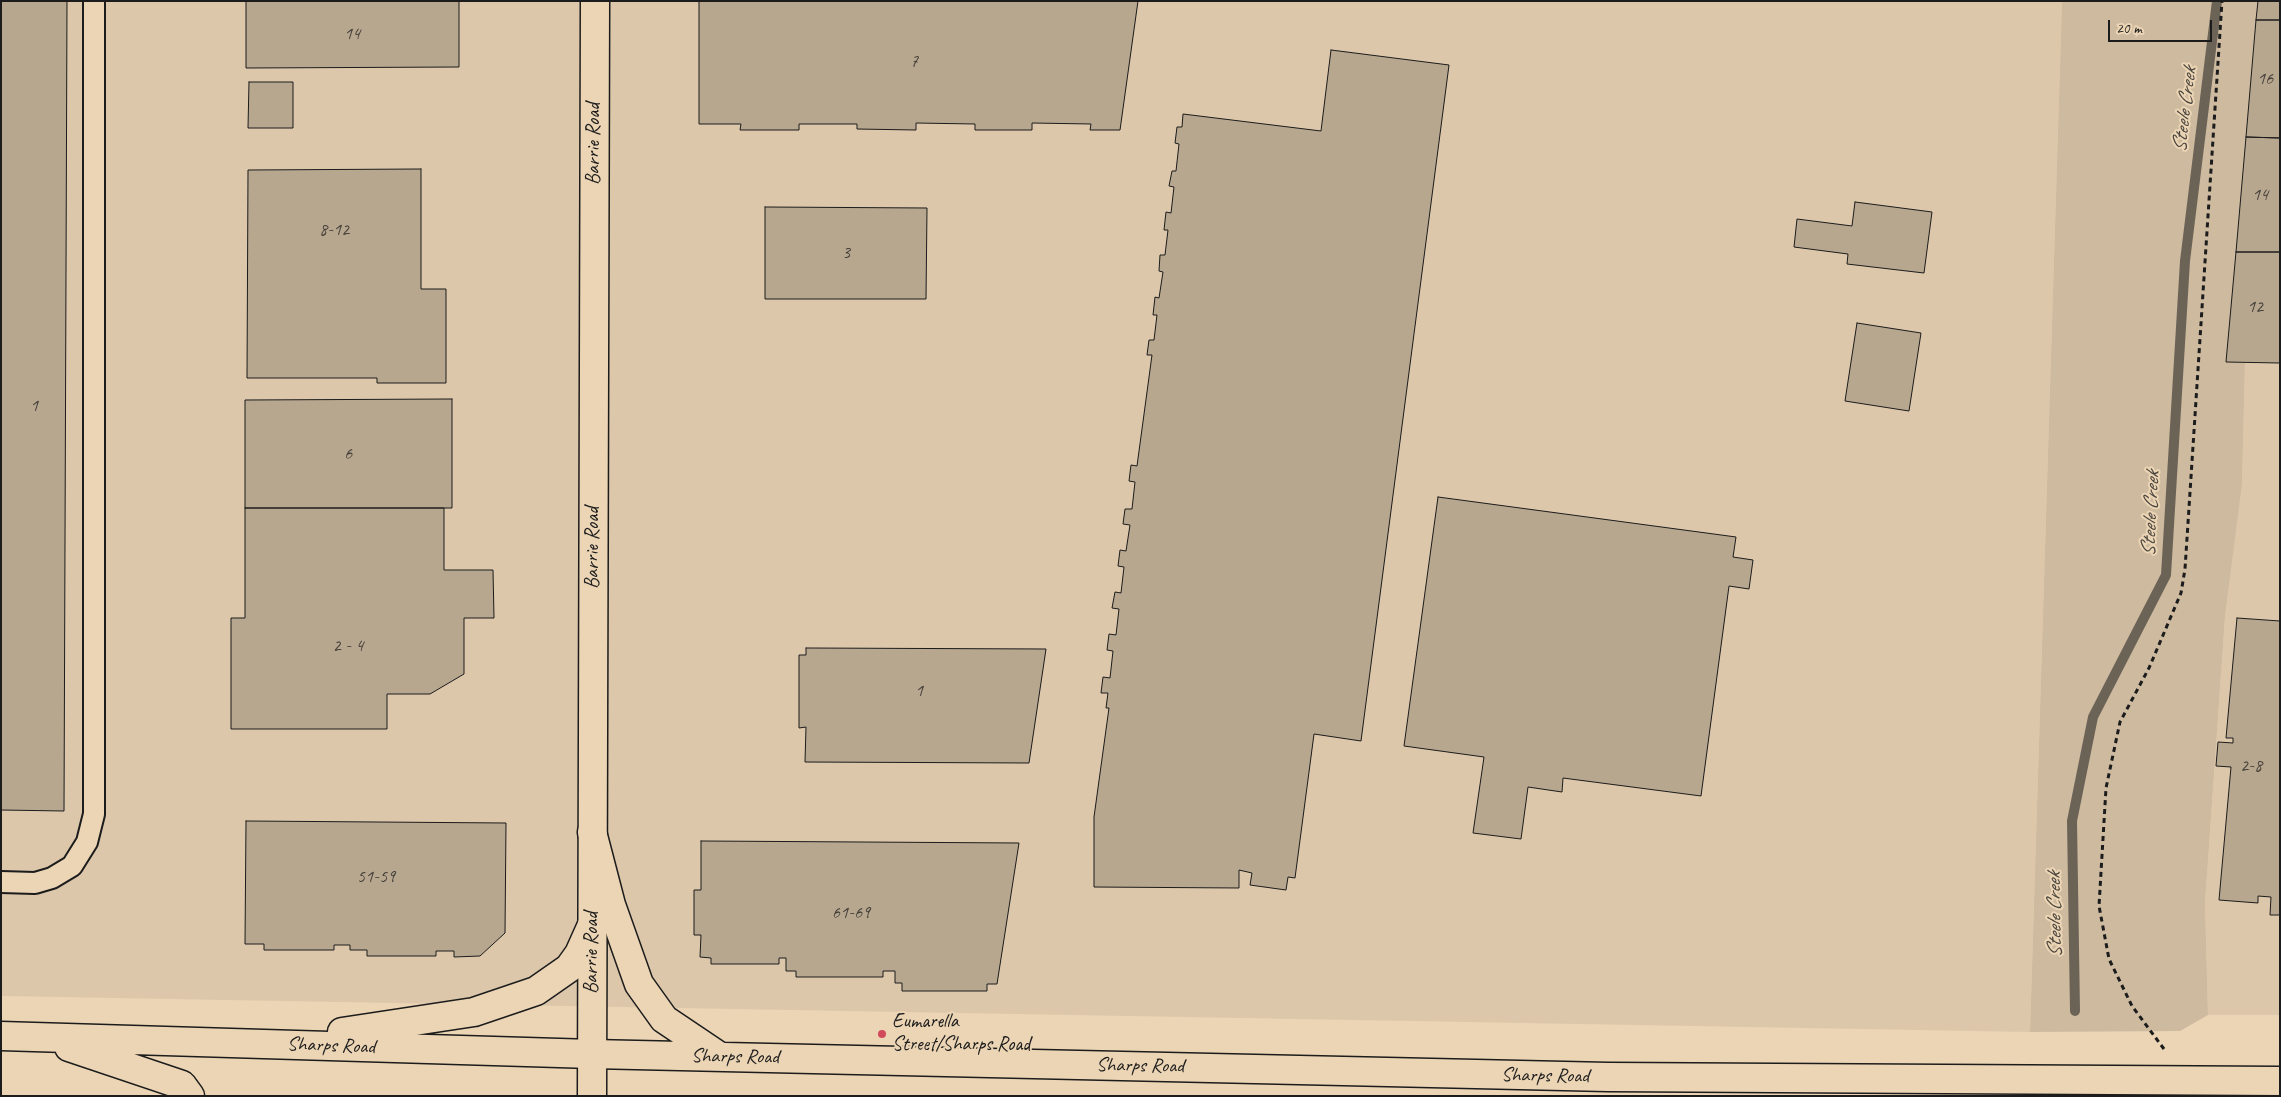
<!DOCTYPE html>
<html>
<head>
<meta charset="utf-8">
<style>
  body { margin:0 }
  #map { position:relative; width:2281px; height:1097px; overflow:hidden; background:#ecd5b5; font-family:Caveat,sans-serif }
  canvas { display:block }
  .frame { position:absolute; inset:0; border:2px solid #1c1c1c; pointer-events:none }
  .scale { position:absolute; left:2108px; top:20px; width:104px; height:22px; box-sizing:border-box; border:2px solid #1c1c1c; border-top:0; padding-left:6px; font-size:15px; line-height:18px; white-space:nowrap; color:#1c1c1c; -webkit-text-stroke:4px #ecd5b5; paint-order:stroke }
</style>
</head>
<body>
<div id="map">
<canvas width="2281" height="1097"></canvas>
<div class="frame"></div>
<div class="scale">20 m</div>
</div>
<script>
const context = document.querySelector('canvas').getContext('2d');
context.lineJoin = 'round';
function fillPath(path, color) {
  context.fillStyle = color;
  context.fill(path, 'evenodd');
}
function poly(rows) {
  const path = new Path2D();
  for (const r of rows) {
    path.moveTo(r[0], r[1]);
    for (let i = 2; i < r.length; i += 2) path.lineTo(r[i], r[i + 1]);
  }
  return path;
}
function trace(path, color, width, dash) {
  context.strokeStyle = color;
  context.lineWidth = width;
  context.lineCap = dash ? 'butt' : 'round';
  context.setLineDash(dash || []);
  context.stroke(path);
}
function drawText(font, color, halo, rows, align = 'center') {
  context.font = font + ' Caveat,sans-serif';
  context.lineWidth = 4;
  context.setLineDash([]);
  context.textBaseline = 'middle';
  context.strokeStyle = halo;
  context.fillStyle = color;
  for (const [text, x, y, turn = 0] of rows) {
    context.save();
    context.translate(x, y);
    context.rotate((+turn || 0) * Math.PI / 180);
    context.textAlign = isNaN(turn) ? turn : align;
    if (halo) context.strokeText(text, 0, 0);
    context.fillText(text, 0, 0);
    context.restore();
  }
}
fillPath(poly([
  [1,1,2062,1,2030,1032,1,996],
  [2258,1,2280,1,2280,1015,2208,1015,2205,903,2225,617,2242,485,2245,363,2227,362]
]), '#dcc7aa');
fillPath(poly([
  [2062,1,2258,1,2227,362,2245,362,2242,485,2225,617,2205,903,2208,1015,2180,1031,2030,1032]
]), '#ceba9f');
trace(poly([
  [2075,1011,2072,821,2093,717,2166,575,2185,261,2217,1]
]), '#6c6357', 10);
const building = poly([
  [1,1,67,1,64,811,1,810,1,1],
  [246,1,459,1,459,67,246,68,246,1],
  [699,1,1138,1,1120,130,1090,130,1091,124,1032,123,1032,130,975,130,975,124,916,123,916,130,857,129,857,124,799,124,799,130,740,130,741,124,699,124,699,1],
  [2258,1,2280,1,2280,20,2256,20,2258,1],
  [2256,20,2280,20,2280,138,2246,137,2256,20],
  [1331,50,1449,65,1361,741,1314,734,1295,878,1288,877,1286,890,1250,885,1252,873,1239,870,1239,888,1094,887,1094,817,1109,708,1106,708,1108,693,1101,693,1103,677,1110,678,1113,651,1107,650,1109,634,1116,635,1119,609,1112,608,1115,592,1121,593,1124,567,1118,566,1120,550,1126,551,1130,525,1123,524,1125,509,1132,509,1135,482,1129,481,1131,465,1137,466,1152,355,1147,355,1149,340,1154,340,1157,315,1153,315,1155,297,1159,298,1163,272,1159,271,1160,255,1165,255,1168,230,1164,230,1166,212,1171,213,1174,187,1169,186,1172,171,1176,171,1179,144,1175,143,1177,127,1182,127,1183,114,1321,131,1331,50],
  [249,82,293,82,293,128,248,128,249,82],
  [2246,137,2280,138,2280,252,2236,252,2246,137],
  [421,169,421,289,446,289,446,383,377,383,377,378,247,378,248,170,421,169],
  [1855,202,1932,212,1924,273,1847,264,1848,254,1794,247,1797,219,1852,226,1855,202],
  [765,207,927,208,926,299,765,299,765,207],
  [2236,252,2280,252,2280,363,2226,362,2236,252],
  [1857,323,1921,333,1909,411,1845,401,1857,323],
  [452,399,452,508,245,508,245,400,452,399],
  [1438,497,1736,537,1733,557,1753,560,1749,589,1729,586,1701,796,1563,778,1562,792,1528,787,1521,839,1473,833,1484,757,1404,746,1438,497],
  [245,508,444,508,444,570,493,570,494,618,464,618,464,674,430,694,387,694,387,729,231,729,231,618,245,618,245,508],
  [2237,618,2280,621,2280,915,2270,915,2271,897,2258,896,2258,903,2219,900,2231,767,2216,766,2218,742,2233,743,2233,738,2226,738,2237,618],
  [806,648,1046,649,1029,763,805,762,806,727,799,728,799,655,806,655,806,648],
  [246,821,506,823,505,933,480,956,454,957,454,951,436,951,436,956,367,956,367,950,350,950,350,945,334,945,334,950,264,950,264,944,245,944,246,821],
  [701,841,1019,843,997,984,987,984,987,991,902,991,902,983,895,983,895,971,883,971,883,977,796,977,796,971,786,971,786,958,779,958,779,964,711,964,711,958,700,957,701,935,694,935,694,890,701,890,701,841]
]);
fillPath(building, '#b8a78f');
trace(building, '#1c1c1c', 1);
const service = poly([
  [1,882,35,883,52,878,72,866,87,842,94,814,94,1]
]);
const minor = poly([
  [592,1096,595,1]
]);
const primary = poly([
  [592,832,611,905,639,984,664,1019,719,1056],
  [342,1032,474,1012,536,991,569,968,579,954,592,925],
  [1,1036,592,1054,1608,1077,2280,1081],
  [69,1047,182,1085,190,1096]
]);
trace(service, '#1c1c1c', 24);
trace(minor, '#1c1c1c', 31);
trace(primary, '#1c1c1c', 31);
trace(poly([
  [2164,1049,2132,1006,2109,959,2099,906,2106,788,2120,722,2149,668,2181,593,2185,569,2222,1]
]), '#1c1c1c', 3, [5, 4]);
trace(service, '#ecd5b5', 20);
trace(minor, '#ecd5b5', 28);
trace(primary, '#ecd5b5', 28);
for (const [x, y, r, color] of [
  [882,1034,5,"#d1495b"]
]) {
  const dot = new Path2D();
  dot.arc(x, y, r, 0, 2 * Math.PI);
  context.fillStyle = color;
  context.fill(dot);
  trace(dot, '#ecd5b5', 2);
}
drawText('18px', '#433f39', null, [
  ["14",352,34],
  ["7",914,62],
  ["16",2265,79],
  ["14",2260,195],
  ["8-12",334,230],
  ["3",846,253],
  ["12",2255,307],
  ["1",34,406],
  ["6",348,454],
  ["2 - 4",348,646],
  ["1",919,691],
  ["2-8",2251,766],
  ["51-59",376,877],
  ["61-69",851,913]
]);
drawText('20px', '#1c1c1c', '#ecd5b5', [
  ["Barrie Road",594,144,-90],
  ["Barrie Road",593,548,-90],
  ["Barrie Road",592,953,-90],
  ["Sharps Road",331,1046,2],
  ["Sharps Road",735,1057,1],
  ["Sharps Road",1140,1066,1],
  ["Sharps Road",1545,1076,1]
]);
drawText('20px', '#1c1c1c', '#ecd5b5', [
  ["Eumarella",892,1022],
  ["Street/Sharps Road",892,1045]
], 'left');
drawText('italic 21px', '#4b463f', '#ecd5b5', [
  ["Steele Creek",2185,110,-83],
  ["Steele Creek",2151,514,-87],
  ["Steele Creek",2055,915,-91]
]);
</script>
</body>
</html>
